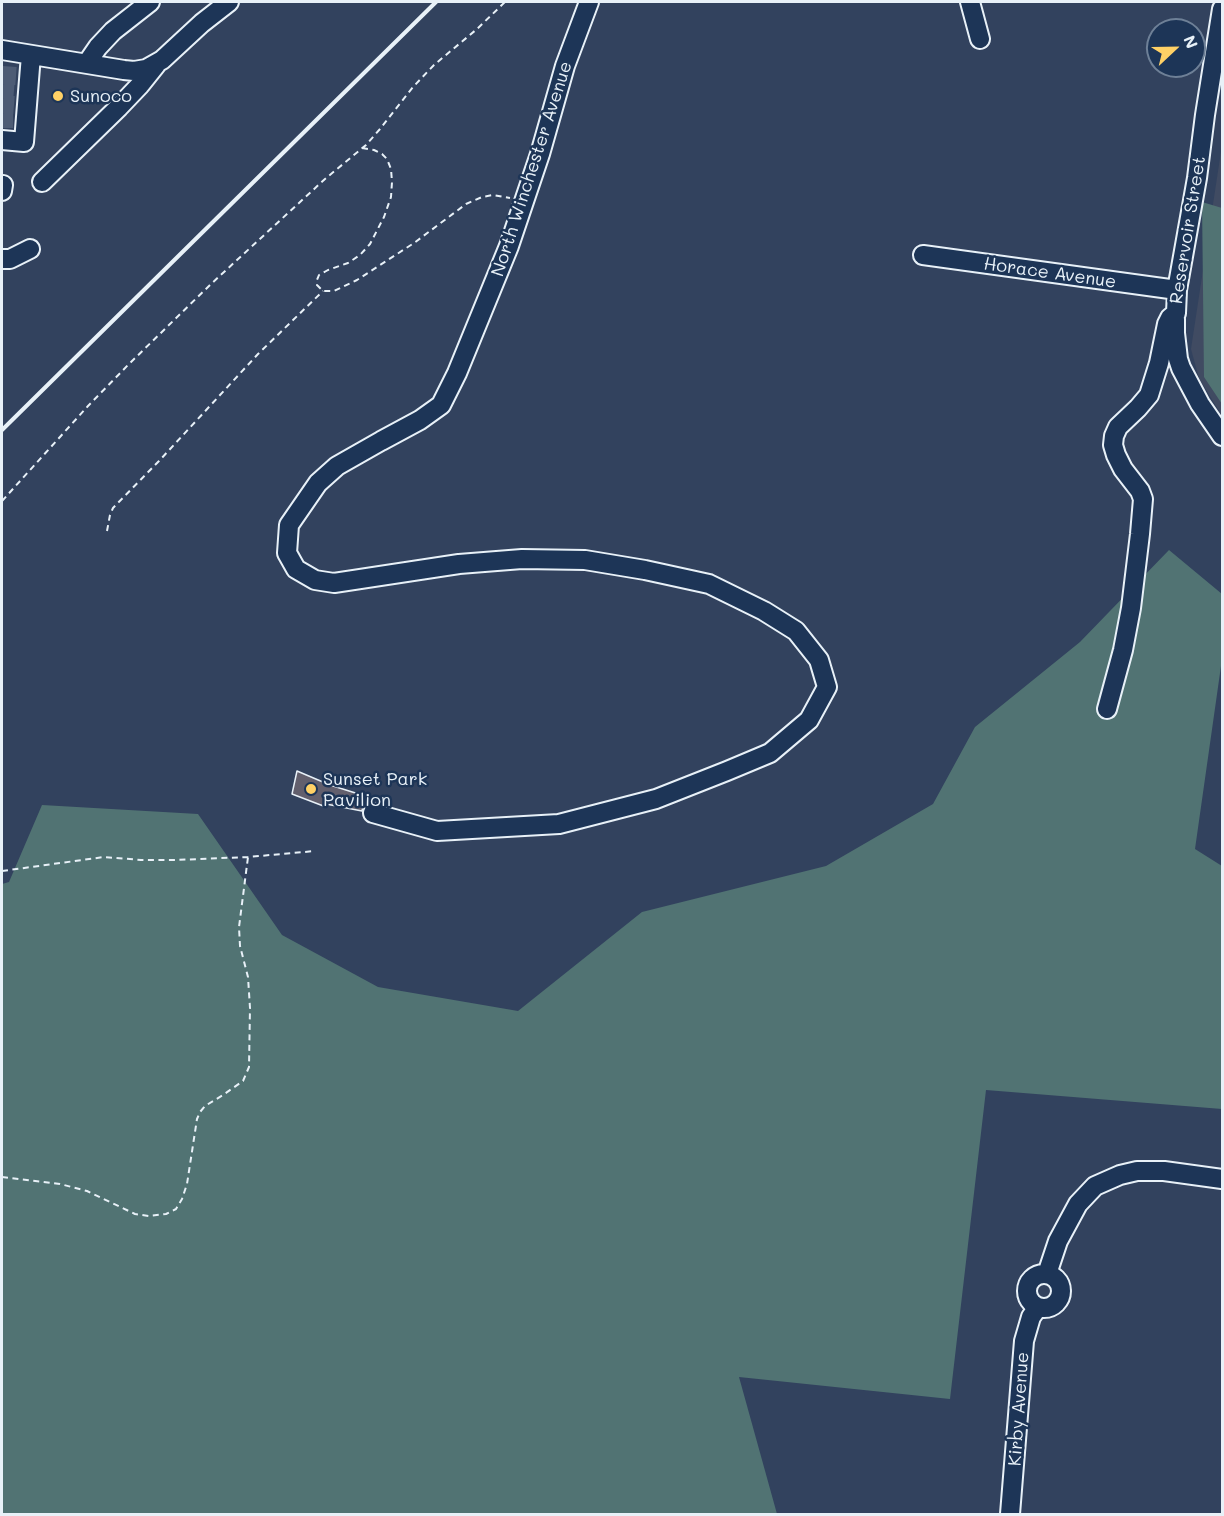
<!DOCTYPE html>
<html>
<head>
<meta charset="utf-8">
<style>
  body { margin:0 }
  #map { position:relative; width:1224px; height:1516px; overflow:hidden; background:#32425e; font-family:Mali,sans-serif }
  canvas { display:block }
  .frame { position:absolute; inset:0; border:3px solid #e8f1f8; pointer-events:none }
  .north { position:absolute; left:1146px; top:18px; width:60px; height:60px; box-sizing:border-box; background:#1d3557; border:2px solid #6e8097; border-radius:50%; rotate:68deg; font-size:16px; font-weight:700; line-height:24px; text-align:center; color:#e8f1f8 }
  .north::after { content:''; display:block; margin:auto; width:21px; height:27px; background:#ffd166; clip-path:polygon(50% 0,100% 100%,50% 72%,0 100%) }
</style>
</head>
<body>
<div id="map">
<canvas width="1224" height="1516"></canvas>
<div class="frame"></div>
<div class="north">N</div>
</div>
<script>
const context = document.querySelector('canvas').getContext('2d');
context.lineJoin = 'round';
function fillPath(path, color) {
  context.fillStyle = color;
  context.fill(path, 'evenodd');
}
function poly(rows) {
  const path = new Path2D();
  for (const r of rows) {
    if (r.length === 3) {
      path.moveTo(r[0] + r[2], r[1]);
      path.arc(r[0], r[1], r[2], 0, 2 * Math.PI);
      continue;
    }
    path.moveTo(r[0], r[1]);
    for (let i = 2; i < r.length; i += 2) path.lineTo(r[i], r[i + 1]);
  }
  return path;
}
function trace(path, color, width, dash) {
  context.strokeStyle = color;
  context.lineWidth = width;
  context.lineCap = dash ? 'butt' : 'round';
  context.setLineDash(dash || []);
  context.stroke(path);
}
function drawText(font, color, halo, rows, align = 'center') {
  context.font = font + ' Mali,sans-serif';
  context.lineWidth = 5;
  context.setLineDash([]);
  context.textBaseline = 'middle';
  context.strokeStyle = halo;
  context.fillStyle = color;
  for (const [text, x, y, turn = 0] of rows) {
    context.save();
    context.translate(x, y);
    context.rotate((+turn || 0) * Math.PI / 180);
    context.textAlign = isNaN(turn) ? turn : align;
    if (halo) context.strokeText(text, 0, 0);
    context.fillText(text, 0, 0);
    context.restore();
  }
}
fillPath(poly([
  [1222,145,1222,416,1199,378,1191,349]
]), '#404b62');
fillPath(poly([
  [1202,202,1222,208,1222,404,1204,377],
  [1169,550,1222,594,1222,659,1195,849,1222,866,1222,1109,986,1090,950,1399,739,1377,777,1514,2,1514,2,884,9,882,42,805,198,814,282,935,378,987,518,1011,642,912,826,866,933,804,975,727,1080,642]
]), '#517373');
const building = poly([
  [297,771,330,785,365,796,362,811,326,804,326,807,292,794,297,771]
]);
fillPath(building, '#625f6d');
trace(building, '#e8f1f8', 1.5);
trace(poly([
  [2,75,16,76],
  [2,89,14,90],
  [2,104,14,105],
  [2,119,13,119]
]), '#4d5c75', 18, [18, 9]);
const minor = poly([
  [970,2,980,39],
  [2,50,124,70,134,71,146,69,162,60,202,23,229,2],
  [87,63,98,47,113,31,150,2],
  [2,140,24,142,31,55],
  [42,182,119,107,140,85,156,65],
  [2,191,3,185],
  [923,255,1177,290],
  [2,259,10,259,30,249],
  [1175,319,1175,333,1178,359,1181,368,1200,404,1222,436],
  [1107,709,1123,650,1131,608,1140,534,1143,499,1140,491,1123,469,1116,455,1113,445,1114,436,1118,427,1138,408,1149,395,1159,363,1167,324,1170,318,1176,313,1177,290,1197,178,1205,115,1222,9],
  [373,813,437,831,559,824,656,799,727,771,770,753,809,720,827,687,819,660,796,631,764,611,709,584,645,570,585,560,522,559,459,564,334,583,315,580,296,569,287,553,289,525,318,483,337,466,381,441,420,420,441,405,457,373,509,246,540,154,565,66,589,2],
  [1047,1274,1058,1241,1078,1204,1095,1186,1120,1175,1137,1171,1164,1171,1222,1179],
  [1044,1291,17],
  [1010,1514,1024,1341,1031,1317,1038,1307]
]);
trace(minor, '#e8f1f8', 22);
trace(poly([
  [362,148,374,150,382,154,387,159,391,169,392,182,391,197,384,217,370,244,360,255,348,263,328,270,319,275,317,280,317,285,323,291,334,291,357,280,414,243,466,204,482,197,493,195,510,198],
  [2,501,88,406,128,365,211,284,325,179,366,145,380,129,413,87,434,65,477,29,505,2],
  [107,531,110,515,113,508,159,461,258,354,323,291],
  [2,871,104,857,141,860,176,860,248,857,315,851],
  [2,1177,60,1184,87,1191,135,1214,149,1216,166,1214,176,1209,182,1199,187,1184,197,1119,200,1112,205,1106,223,1095,243,1081,249,1067,250,1008,248,977,240,946,239,927,248,857]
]), '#e8f1f8', 2, [6, 4.5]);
trace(minor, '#1d3557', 18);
trace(poly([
  [2,430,436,2]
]), '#e8f1f8', 4);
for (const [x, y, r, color] of [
  [58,96,6,"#ffd166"],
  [311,789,6,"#ffd166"]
]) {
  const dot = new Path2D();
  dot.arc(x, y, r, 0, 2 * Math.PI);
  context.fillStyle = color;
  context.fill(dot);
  trace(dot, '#1d3557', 2);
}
drawText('18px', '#e8f1f8', '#1d3557', [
  ["Sunoco",70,96],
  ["Sunset Park",323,779],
  ["Pavilion",323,800]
], 'left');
drawText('18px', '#e8f1f8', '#1d3557', [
  ["North Winchester Avenue",532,169,-72],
  ["Reservoir Street",1188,230,-81],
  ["Horace Avenue",1050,273,8],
  ["Kirby Avenue",1019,1409,-86]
]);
</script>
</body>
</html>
